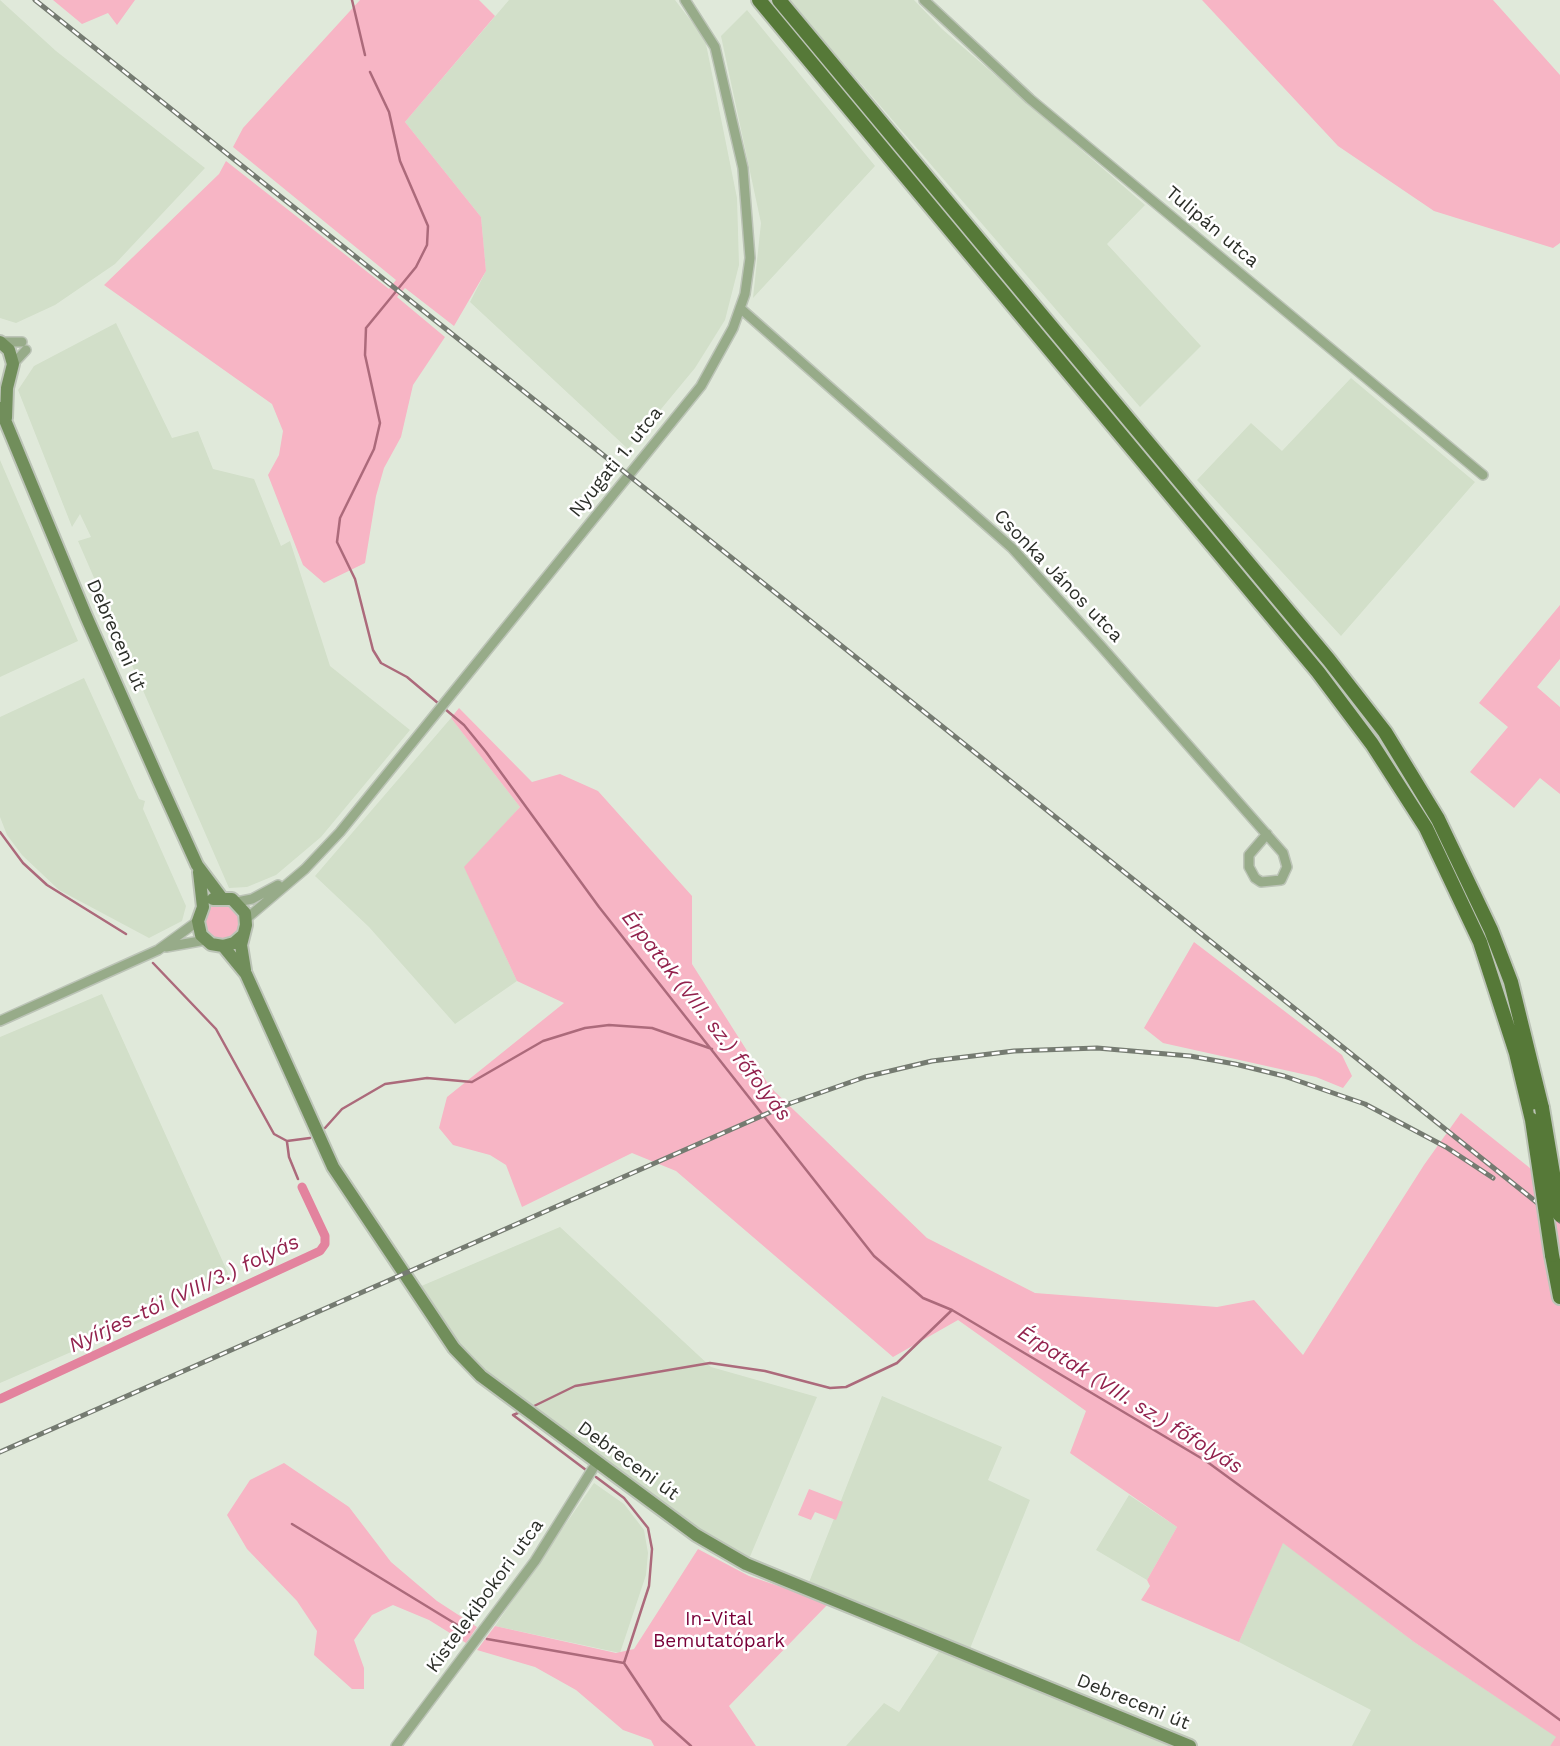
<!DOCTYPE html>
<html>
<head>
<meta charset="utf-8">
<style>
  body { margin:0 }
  canvas { display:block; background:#e0e9da }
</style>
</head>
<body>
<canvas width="1560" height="1746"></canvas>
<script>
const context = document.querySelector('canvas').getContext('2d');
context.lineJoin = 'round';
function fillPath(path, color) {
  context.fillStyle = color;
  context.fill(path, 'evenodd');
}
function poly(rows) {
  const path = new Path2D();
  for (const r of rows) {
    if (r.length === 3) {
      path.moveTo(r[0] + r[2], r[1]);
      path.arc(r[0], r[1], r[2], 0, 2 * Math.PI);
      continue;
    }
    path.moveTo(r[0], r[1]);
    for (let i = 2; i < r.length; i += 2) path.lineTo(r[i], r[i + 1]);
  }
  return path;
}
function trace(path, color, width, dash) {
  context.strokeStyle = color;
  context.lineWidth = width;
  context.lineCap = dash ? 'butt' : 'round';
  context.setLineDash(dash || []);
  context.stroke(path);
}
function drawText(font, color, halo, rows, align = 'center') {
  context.font = font + ' "Work Sans",sans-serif';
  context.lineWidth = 5;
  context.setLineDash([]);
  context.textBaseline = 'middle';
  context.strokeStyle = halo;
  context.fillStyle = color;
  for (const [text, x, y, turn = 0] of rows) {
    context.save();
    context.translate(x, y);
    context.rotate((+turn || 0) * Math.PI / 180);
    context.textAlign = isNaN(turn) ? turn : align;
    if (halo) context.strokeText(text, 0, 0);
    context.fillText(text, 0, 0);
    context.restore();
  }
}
fillPath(poly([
  [0,0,56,51,205,168,115,264,55,305,16,323,0,318],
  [509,0,675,0,705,39,737,198,739,265,725,320,695,368,628,449,470,302,486,271,481,217,405,122],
  [789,0,914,0,942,29,1145,205,1107,244,1201,346,1140,407],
  [747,10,875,166,753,298,761,223,721,36],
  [116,323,172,438,198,431,213,469,254,479,281,546,290,541,330,666,410,730,321,837,276,875,247,887,229,888,78,541,91,537,80,514,72,527,18,390,34,366],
  [1351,378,1475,482,1341,636,1197,480,1251,423,1282,451],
  [0,460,78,641,0,677],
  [84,678,139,799,145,801,143,809,186,906,182,921,149,938,59,890,22,855,7,835,0,817,0,717],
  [451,718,520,807,465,868,517,981,455,1024,369,927,315,876],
  [102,994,232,1282,0,1383,0,1037],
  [560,1227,711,1367,817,1397,749,1559,705,1534,501,1386,469,1356,419,1287],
  [882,1396,1002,1447,988,1480,1030,1500,967,1656,1173,1746,846,1746,884,1703,899,1712,940,1650,804,1595],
  [594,1483,624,1504,644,1530,648,1553,646,1575,620,1653,495,1626],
  [1129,1495,1177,1527,1147,1580,1096,1550],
  [1283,1542,1414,1642,1557,1737,1550,1746,1352,1746,1371,1710,1239,1642]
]), '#d2dfc9');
fillPath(poly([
  [53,0,135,0,117,25,108,13,82,24],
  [360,0,479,0,495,16,405,122,481,217,486,271,454,326,405,288,397,297,445,337,413,385,401,437,384,468,376,496,365,563,324,583,303,565,268,475,279,455,283,431,272,404,104,285,219,174,226,161,389,289,396,280,233,147,243,128],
  [1202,0,1493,0,1560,75,1560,243,1553,248,1434,211,1338,146],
  [1560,605,1560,659,1537,687,1560,707,1560,794,1540,778,1514,808,1470,772,1508,727,1479,703],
  [459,708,532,782,560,774,598,791,692,896,692,964,770,1087,927,1238,1035,1293,1217,1307,1254,1300,1303,1355,1424,1165,1461,1113,1560,1192,1560,1746,1550,1746,1556,1737,1414,1642,1283,1543,1239,1642,1141,1600,1150,1586,1147,1580,1177,1527,1070,1453,1086,1411,958,1320,893,1357,676,1171,632,1153,522,1207,506,1165,490,1155,453,1145,439,1128,447,1097,564,1003,517,981,464,867,520,807,451,718],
  [222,922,19],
  [1194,942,1342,1055,1352,1076,1343,1088,1316,1077,1163,1043,1144,1028],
  [284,1463,349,1507,391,1562,437,1601,477,1627,466,1643,429,1620,393,1605,372,1615,354,1640,364,1668,364,1689,352,1689,314,1655,317,1631,297,1601,247,1549,227,1515,250,1480],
  [809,1489,843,1502,836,1520,815,1512,811,1520,798,1515],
  [698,1549,749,1576,829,1603,729,1706,756,1746,654,1746,651,1740,623,1730,576,1690,535,1667,477,1650,495,1626,616,1653,634,1649]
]), '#f7b5c5');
trace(poly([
  [352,0,365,55],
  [370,72,389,112,400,161,428,226,427,245,416,267,366,328,365,355,380,423,374,449,340,518,337,542,355,579,373,650,381,663,407,677,464,725,486,752,599,907,874,1256,923,1298,952,1310,1206,1461,1560,1720],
  [0,832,23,863,47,885,126,934],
  [153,963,216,1029,274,1134,287,1141,310,1138],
  [325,1128,342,1109,385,1084,427,1078,472,1082,543,1041,585,1028,609,1025,652,1028,712,1049],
  [287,1142,289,1157,298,1179],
  [530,1408,575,1386,710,1363,765,1371,830,1388,846,1387,897,1363,952,1310],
  [518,1413,513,1415,586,1470],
  [596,1477,624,1498,648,1528,652,1549,649,1586,624,1663,662,1720,691,1746],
  [292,1524,469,1632],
  [487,1639,624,1663]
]), '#ac6a7b', 2.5);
trace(poly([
  [0,1399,320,1251,325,1244,325,1236,302,1187]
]), '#e3839e', 9);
const street = poly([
  [924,0,1030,99,1483,475],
  [740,308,1012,548,1100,645,1283,853,1287,867,1281,880,1261,882,1255,878,1249,867,1249,855,1267,834],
  [2,342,22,342],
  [13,364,26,350],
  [237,902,252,899,278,885],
  [246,919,305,869,340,832,701,386,733,328,745,294,750,258,743,168,715,47,685,0],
  [166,947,206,940],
  [0,1021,158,950,198,921],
  [396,1746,535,1561,597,1462]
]);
const secondary = poly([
  [0,342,9,350,13,364,7,388,6,418],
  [0,408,86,616,159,781,197,865,221,897],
  [199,872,203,907,198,921,201,935,211,944,223,946,234,943,242,936],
  [213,899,232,899,245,913,246,925,241,945,245,970],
  [223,946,246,974,333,1167,454,1348,481,1376,696,1535,746,1564,1190,1746]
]);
const primary = poly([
  [759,0,1318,672,1372,744,1426,828,1480,942,1516,1053,1532,1120],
  [779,0,1329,660,1385,732,1438,819,1491,930,1511,982,1542,1108],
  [1552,1255,1560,1297]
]);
trace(street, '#bcc4b7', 12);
trace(secondary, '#bcc4b7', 16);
trace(primary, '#bcc4b7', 18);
trace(street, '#97ab89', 9);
trace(secondary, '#718e5b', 12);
trace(primary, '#567938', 14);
const rail = poly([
  [35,0,1560,1221],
  [0,1452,791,1103,865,1077,932,1061,1014,1051,1097,1048,1190,1056,1235,1064,1284,1076,1365,1104,1446,1147,1493,1178]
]);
trace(rail, '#757b71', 5);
trace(rail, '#fff', 2.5, [8]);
const primaryBridge = poly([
  [1542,1108,1560,1215],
  [1532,1120,1552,1255]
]);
trace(primaryBridge, '#bcc4b7', 18, []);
trace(primaryBridge, '#567938', 14);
drawText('19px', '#2c2f29', '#fff', [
  ["Tulipán utca",1212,227,40],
  ["Nyugati 1. utca",616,462,-51],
  ["Csonka János utca",1058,576,46],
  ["Debreceni út",116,635,66],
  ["Debreceni út",628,1461,36],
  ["Kistelekibokori utca",485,1596,-54],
  ["Debreceni út",1133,1702,22]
]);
drawText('19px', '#780038', '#fff', [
  ["In-Vital",719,1619],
  ["Bemutatópark",719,1641]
]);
drawText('italic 21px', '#92224d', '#fff', [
  ["Érpatak (VIII. sz.) főfolyás",706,1016,52],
  ["Nyírjes-tói (VIII/3.) folyás",184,1294,-25],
  ["Érpatak (VIII. sz.) főfolyás",1130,1400,32]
]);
</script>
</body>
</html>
